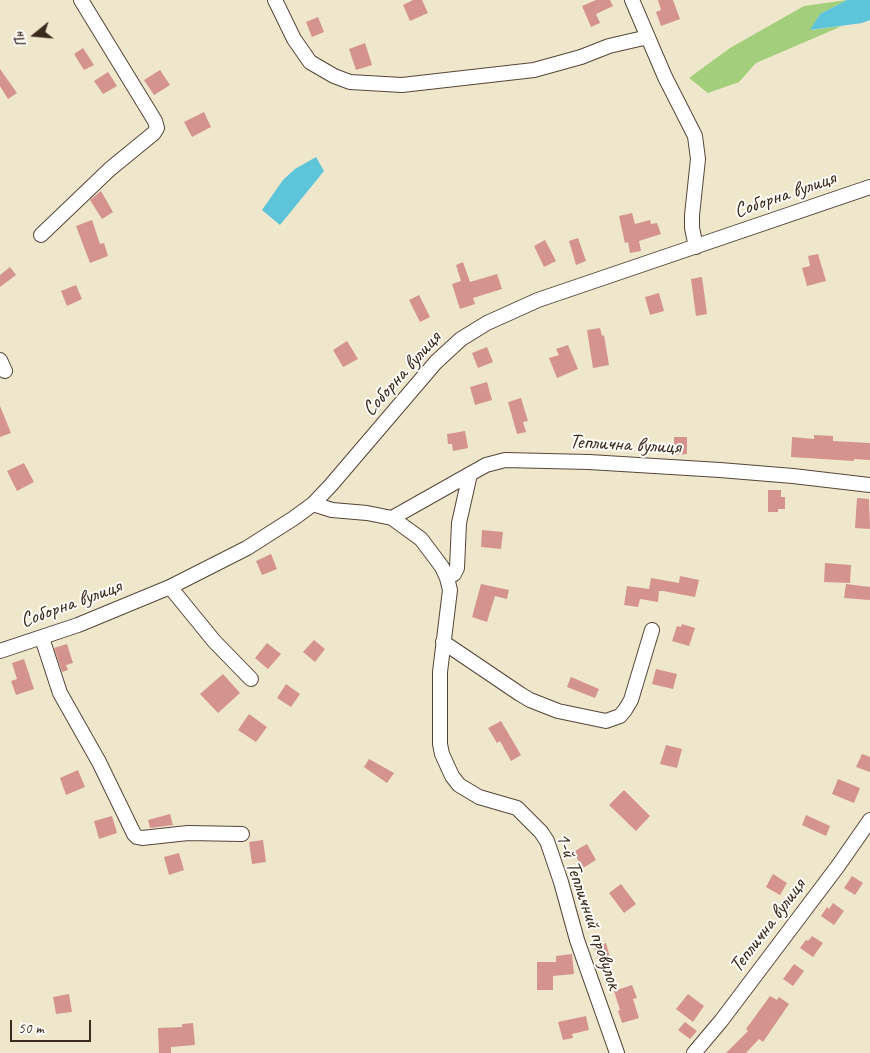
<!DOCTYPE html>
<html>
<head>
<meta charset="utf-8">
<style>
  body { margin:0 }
  #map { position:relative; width:870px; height:1053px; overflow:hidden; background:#eee7cb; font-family:Caveat,sans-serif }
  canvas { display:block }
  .north { position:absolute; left:10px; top:10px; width:50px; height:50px; -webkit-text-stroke:4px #fdfcf7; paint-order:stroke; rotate:253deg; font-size:14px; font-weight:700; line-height:20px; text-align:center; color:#3b2a1e }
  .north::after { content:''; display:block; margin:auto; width:18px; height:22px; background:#3b2a1e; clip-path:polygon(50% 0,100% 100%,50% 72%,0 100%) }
  .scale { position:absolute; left:10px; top:1020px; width:81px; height:22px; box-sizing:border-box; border:2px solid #3b2a1e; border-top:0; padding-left:6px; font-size:15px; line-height:18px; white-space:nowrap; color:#3b2a1e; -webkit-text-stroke:4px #fdfcf7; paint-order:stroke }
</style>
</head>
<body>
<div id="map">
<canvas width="870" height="1053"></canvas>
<div class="north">Пн</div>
<div class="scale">50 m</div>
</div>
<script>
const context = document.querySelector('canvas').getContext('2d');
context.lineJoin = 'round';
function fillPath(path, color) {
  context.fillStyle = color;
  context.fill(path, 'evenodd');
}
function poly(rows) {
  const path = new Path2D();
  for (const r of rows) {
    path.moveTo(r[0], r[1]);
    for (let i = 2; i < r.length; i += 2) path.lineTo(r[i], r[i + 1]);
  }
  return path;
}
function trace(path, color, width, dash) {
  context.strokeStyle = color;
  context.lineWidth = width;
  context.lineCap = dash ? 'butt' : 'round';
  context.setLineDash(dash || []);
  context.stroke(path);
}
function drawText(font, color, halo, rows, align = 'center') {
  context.font = font + ' Caveat,sans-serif';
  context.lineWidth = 4;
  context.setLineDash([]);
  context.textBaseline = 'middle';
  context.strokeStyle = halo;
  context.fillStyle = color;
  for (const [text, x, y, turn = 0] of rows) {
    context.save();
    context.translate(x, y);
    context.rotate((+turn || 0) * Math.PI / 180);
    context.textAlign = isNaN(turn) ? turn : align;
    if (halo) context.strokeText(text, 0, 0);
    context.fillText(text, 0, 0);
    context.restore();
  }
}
fillPath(poly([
  [847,0,820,14,811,30,842,26,756,63,739,82,708,93,689,78,730,48,804,6]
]), '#a3ce7b');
fillPath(poly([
  [847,0,870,0,870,20,862,23,810,30,820,14],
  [316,157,324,171,280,225,262,210,283,180,295,169]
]), '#5dc4da');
fillPath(poly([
  [413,0,422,0,428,13,410,21,403,5],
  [596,0,610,0,613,6,596,14,600,23,591,27,582,6],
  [658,0,673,0,680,19,661,26,656,12,661,10],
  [318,17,324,32,312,37,306,22],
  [365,43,372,65,356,70,349,49],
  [83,48,94,65,84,70,74,54],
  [0,69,17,93,8,99,0,86],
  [160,70,170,85,154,95,144,80],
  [108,72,117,86,103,94,94,81],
  [204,112,211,127,192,137,184,122],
  [101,191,113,212,102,219,90,200],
  [632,213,635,224,650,220,651,224,657,223,661,234,639,241,641,251,630,253,628,242,625,243,619,216],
  [92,220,100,244,104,243,108,256,90,263,76,226],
  [578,238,586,261,576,265,569,241],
  [545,240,556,261,544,267,534,246],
  [818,254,826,281,807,286,802,268,810,266,808,256],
  [463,262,470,282,497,274,502,289,473,298,475,304,460,309,452,284,461,281,456,265],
  [10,267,16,275,0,287,0,275],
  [702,277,707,314,696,316,691,279],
  [76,285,82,299,67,306,61,291],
  [659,293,664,311,650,315,645,297],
  [419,295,430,317,420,322,409,300],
  [600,328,602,336,604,335,609,365,593,368,587,330],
  [347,341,358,359,343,367,333,350],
  [568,345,578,369,557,378,549,358,559,355,556,349],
  [487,347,493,362,478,368,472,353],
  [487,382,492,400,475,405,470,387],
  [521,398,528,421,523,422,526,432,517,434,508,402],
  [0,406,11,433,0,437],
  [465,431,468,448,453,451,452,444,448,444,447,434],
  [814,435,833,436,833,441,870,443,870,460,854,459,854,461,791,457,792,437,814,439],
  [674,437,687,437,687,454,674,455],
  [24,463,34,482,17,491,7,471],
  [768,490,781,490,781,497,785,497,785,509,778,509,778,512,768,512],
  [857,498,869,499,870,529,855,528],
  [482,530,503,532,501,549,481,547],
  [271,554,277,569,262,575,256,561],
  [825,563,851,565,850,583,824,582],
  [680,576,699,580,695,597,663,591,659,591,658,602,640,599,638,607,624,605,627,586,649,589,651,578,679,583],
  [481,584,509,590,507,599,495,596,487,622,472,617],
  [846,584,870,587,870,600,844,598],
  [682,624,695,628,689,646,672,641,677,626,681,627],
  [314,640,325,649,315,662,303,652],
  [267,643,281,654,268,669,255,658],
  [67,644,73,663,66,665,68,670,62,672,54,648],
  [24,659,34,689,16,695,11,681,17,679,12,663],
  [656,669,677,674,673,689,652,684],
  [223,674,240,693,218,713,200,694],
  [571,677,599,689,595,698,567,687],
  [286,684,300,694,291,707,277,698],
  [249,714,267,727,256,742,238,730],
  [501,721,521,755,511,761,500,741,497,743,488,728],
  [666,745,682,749,677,768,660,764],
  [862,754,870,757,870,772,856,767],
  [369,759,394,773,387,783,364,767],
  [78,770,85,787,66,795,60,778],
  [838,779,860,788,854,803,832,794],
  [624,790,650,816,636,831,609,805],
  [170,814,173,825,150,828,148,820],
  [806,815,830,826,826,836,802,825],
  [112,816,117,833,99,839,94,821],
  [263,840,266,862,252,864,249,842],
  [587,844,596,860,583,868,573,852],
  [179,853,184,870,169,875,164,857],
  [773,874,787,883,780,895,766,887],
  [852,876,863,883,855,895,844,888],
  [621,884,636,904,624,913,609,893],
  [833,903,844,911,834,925,821,916,827,907,829,909],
  [812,936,823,943,813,957,800,948,806,940,808,941],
  [606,943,611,961,600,965,594,947],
  [572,954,574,974,553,976,553,990,537,990,537,962,556,962,556,956],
  [794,964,804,971,793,986,783,979],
  [632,985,637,998,633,999,639,1018,622,1023,618,1011,620,1010,614,991],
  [69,994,72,1012,56,1014,53,997],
  [688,994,704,1006,693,1022,676,1009],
  [770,996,777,1000,779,997,789,1004,763,1042,759,1039,746,1053,726,1053,748,1031,746,1029],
  [586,1016,589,1030,572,1034,573,1038,563,1040,558,1022],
  [685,1022,697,1031,690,1039,678,1030],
  [193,1023,195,1045,171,1047,171,1053,159,1053,158,1028,182,1027,182,1024]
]), '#d59390');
const minor = poly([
  [275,0,294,39,310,62,334,76,350,82,402,85,534,70,581,57,609,46,648,37],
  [632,0,665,77,695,136,698,159,692,215,692,228,696,247],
  [41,235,110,169,154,133,157,128,155,121,81,0],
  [0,360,5,371],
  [313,504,332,510,367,513,392,518,421,539,442,567,447,578,450,590,440,672,440,744,442,754,452,776,459,785,479,797,517,808,541,832,547,841,561,882,577,940,617,1053],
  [392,518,486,465,505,460,589,462,720,470,793,476,870,485],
  [447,578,454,574,457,568,459,523,470,474],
  [170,587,214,641,251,679],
  [42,638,60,693,99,762,134,834,137,837,142,838,188,833,242,834],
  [443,642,520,694,530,700,558,711,606,721,620,716,625,710,631,700,652,630],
  [0,651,78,625,170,587,247,548,294,518,313,504,331,485,436,362,461,339,487,323,538,300,870,187],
  [694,1053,721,1021,838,866,870,820]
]);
trace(minor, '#564638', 16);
trace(minor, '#fff', 14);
drawText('21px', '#3b2a1e', '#fdfcf7', [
  ["Соборна вулиця",785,195,-19],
  ["Соборна вулиця",402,374,-48],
  ["Теплична вулиця",625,445,3],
  ["Соборна вулиця",71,604,-20],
  ["1-й Тепличний провулок",588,911,71],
  ["Теплична вулиця",768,926,-53]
]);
</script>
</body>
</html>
